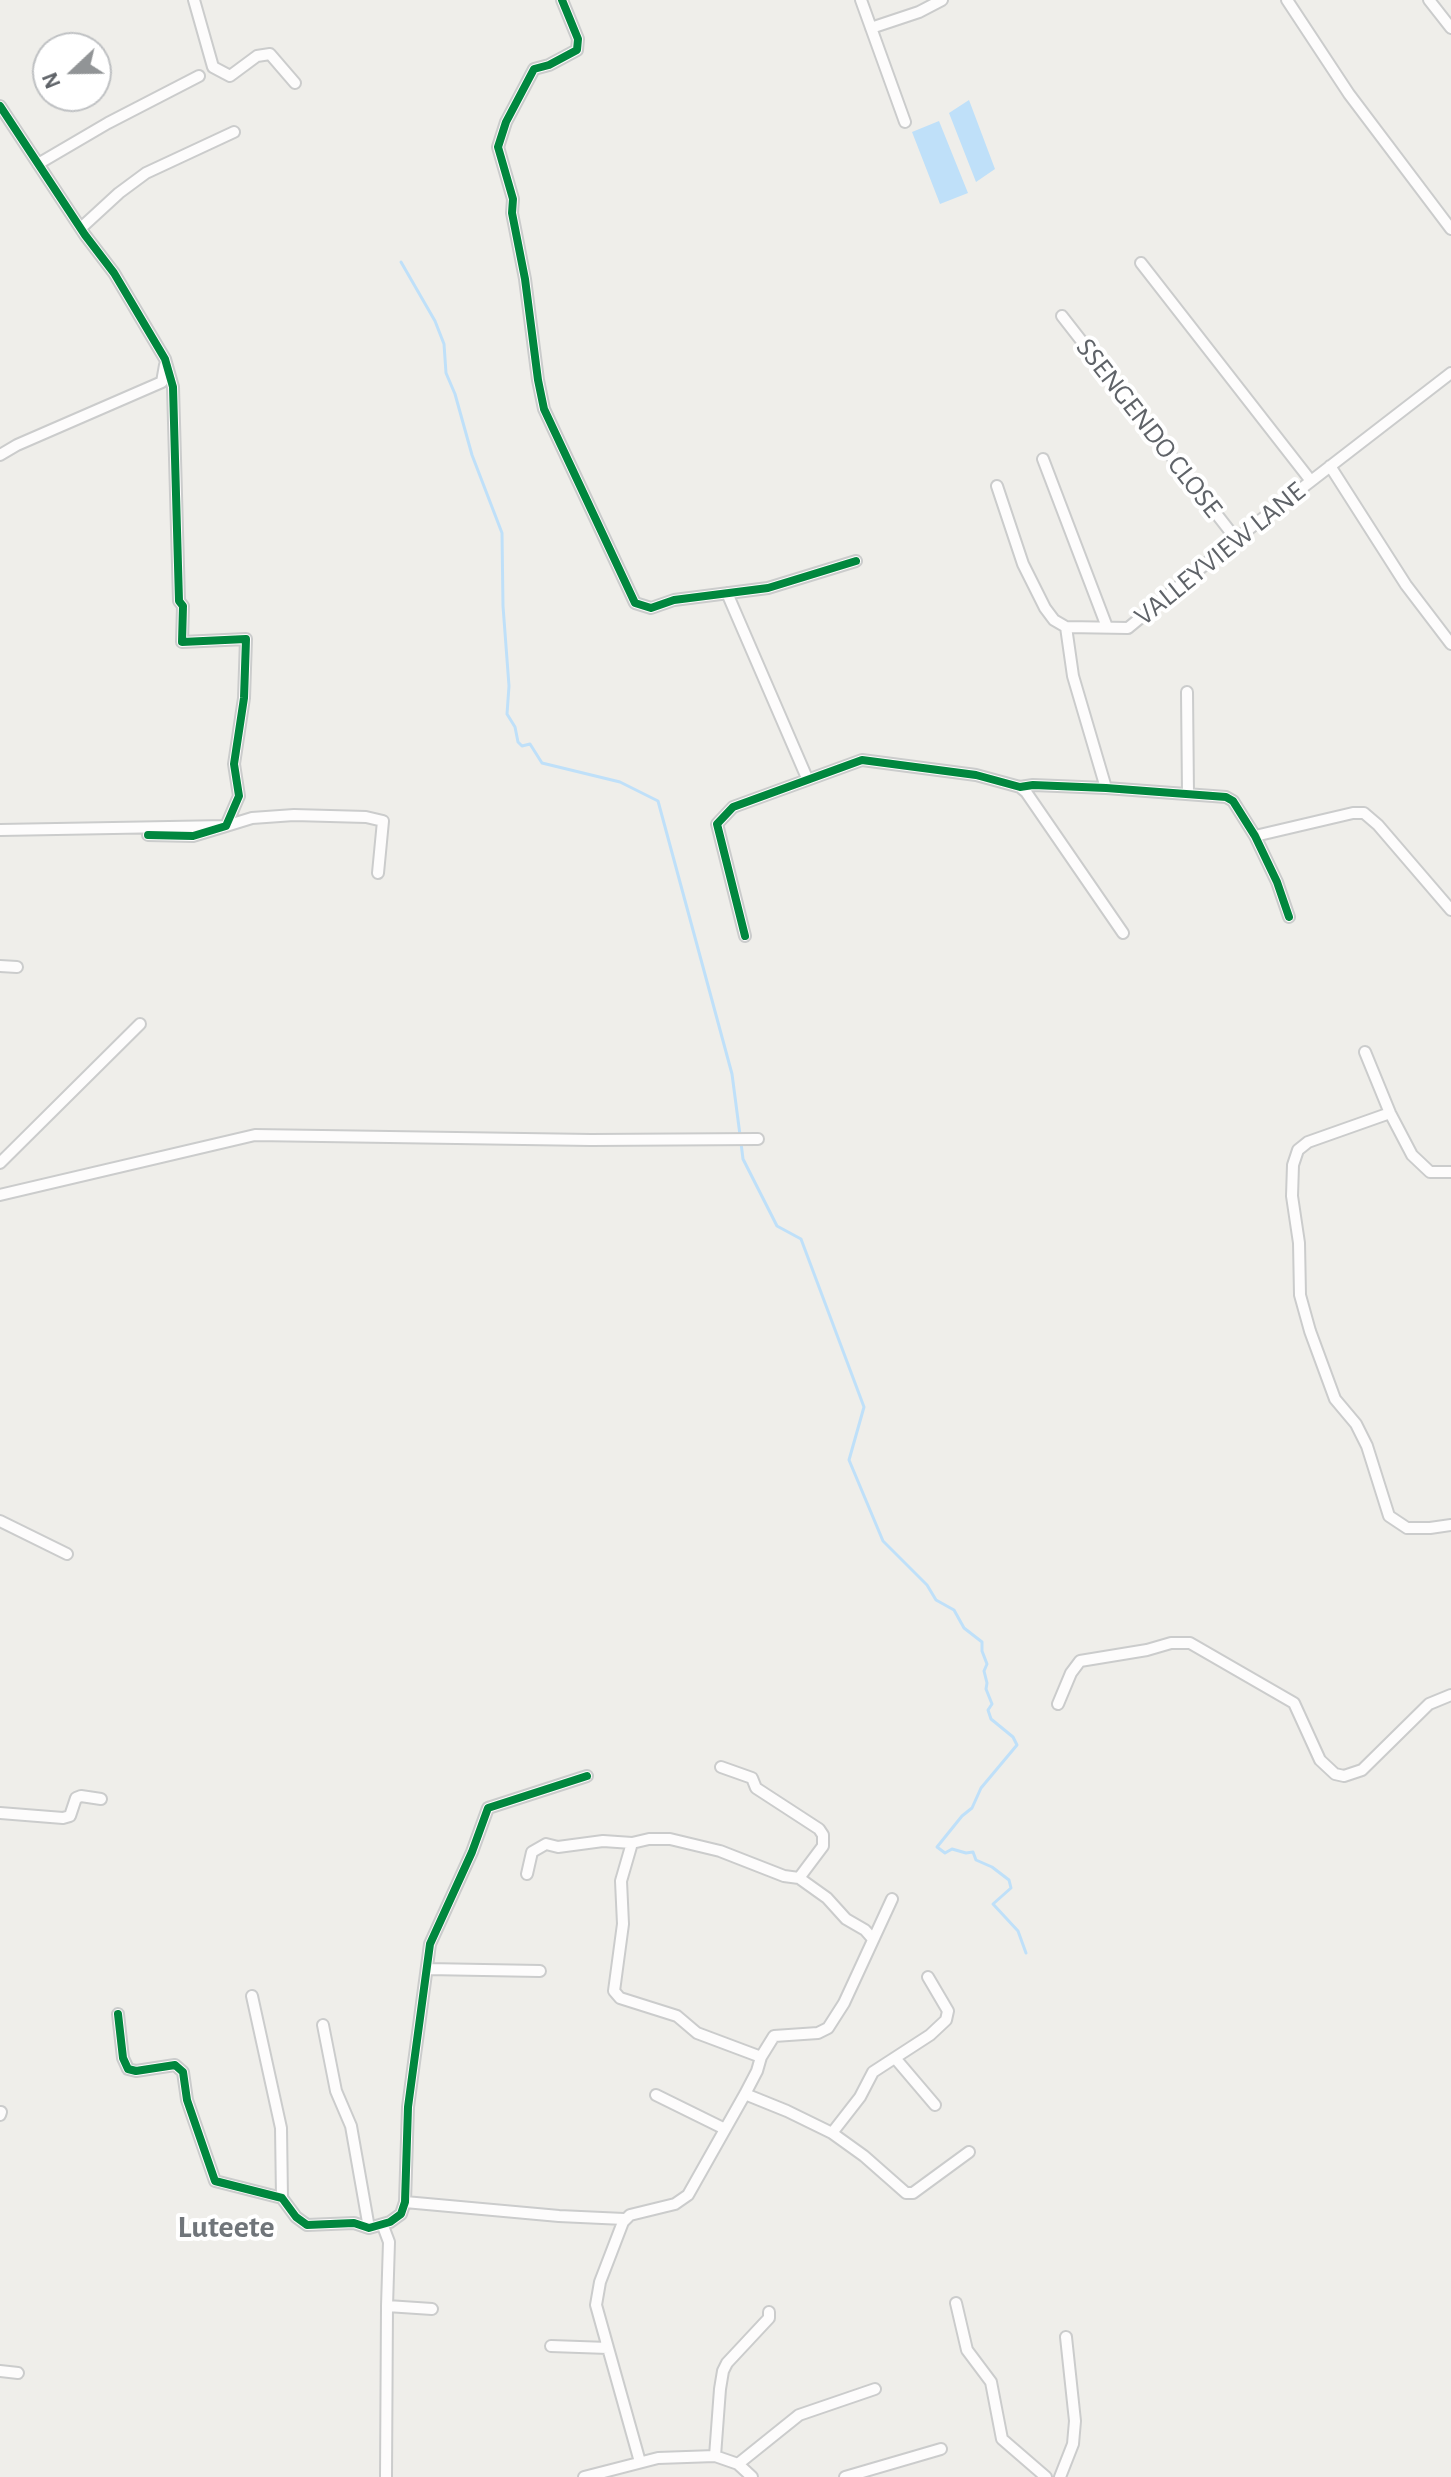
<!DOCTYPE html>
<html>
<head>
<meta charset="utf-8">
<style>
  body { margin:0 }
  #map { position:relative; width:1451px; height:2477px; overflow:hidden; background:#efeeea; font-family:"Alegreya Sans",sans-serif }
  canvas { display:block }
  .north { position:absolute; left:32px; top:32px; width:80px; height:80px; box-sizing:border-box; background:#fff; border:2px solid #bfc1c3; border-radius:50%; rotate:248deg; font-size:22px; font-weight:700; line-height:32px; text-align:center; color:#5f6368 }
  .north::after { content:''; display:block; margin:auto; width:28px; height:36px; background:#919496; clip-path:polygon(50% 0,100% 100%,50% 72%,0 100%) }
</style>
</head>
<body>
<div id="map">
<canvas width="1451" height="2477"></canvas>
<div class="north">N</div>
</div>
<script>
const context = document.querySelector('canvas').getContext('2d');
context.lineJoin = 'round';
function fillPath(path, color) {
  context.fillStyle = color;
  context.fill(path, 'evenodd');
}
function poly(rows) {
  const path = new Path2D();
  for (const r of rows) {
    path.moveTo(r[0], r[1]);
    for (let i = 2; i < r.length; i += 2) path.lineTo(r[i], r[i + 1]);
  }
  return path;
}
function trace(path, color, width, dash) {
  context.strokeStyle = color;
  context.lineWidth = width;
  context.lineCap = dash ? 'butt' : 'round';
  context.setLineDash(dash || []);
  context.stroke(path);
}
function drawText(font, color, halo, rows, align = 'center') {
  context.font = font + ' "Alegreya Sans",sans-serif';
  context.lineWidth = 8;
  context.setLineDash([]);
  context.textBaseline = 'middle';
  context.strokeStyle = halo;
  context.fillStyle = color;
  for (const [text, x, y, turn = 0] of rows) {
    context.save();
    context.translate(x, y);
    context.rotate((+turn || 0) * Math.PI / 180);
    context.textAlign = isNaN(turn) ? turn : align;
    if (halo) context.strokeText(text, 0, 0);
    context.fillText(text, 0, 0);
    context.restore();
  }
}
fillPath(poly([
  [969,100,995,169,976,182,949,113],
  [939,121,968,193,940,204,912,132]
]), '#bfe0f9');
trace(poly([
  [401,262,435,321,444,344,446,373,455,394,472,455,502,533,503,606,509,686,507,714,515,727,518,742,522,746,530,744,542,763,620,782,658,801,732,1074,740,1135],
  [741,1143,743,1159,777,1226,801,1239,864,1407,849,1460,883,1541,927,1585,936,1600,954,1610,964,1628,982,1642,982,1651,987,1664,984,1671,987,1683,986,1689,992,1704,988,1710,991,1719,1013,1737,1017,1745,981,1788,972,1808,962,1816,937,1847,945,1853,952,1849,966,1853,973,1852,976,1860,992,1867,1009,1880,1011,1888,993,1904,1018,1931,1026,1953]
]), '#bfe0f9', 3);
const street = poly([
  [194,0,213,67,230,76,257,56,270,54,295,83],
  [562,0,578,39,577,50,549,65,534,69,506,122,498,147,513,199,512,213,525,279,538,380,544,409,635,603,651,608,674,600,768,588,856,561],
  [861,0,905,122],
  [1287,0,1349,94,1451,229],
  [1429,0,1451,28],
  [871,28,919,12,942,0],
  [0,106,85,235,114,273,165,359,173,387,179,601,183,606,182,642,246,639,244,698,234,764,239,796,226,826,193,836,148,835],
  [38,164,108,123,199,76],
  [82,227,119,193,146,173,234,132],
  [1141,263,1311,481],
  [1062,316,1236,539],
  [0,455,17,445,162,382,165,365],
  [1043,459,1107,627],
  [1330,466,1406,585,1451,644],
  [997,486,1023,564,1045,608,1054,620,1066,627,1128,628,1236,539,1451,373],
  [727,593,807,778],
  [1066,627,1073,676,1106,788],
  [1187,692,1188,794],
  [1020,787,1026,792,1123,933],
  [0,830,226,826,252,818,294,815,366,817,383,821,378,873],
  [1255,836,1353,813,1364,813,1378,825,1451,910],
  [745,936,717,824,733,807,862,760,976,775,1020,787,1033,785,1106,788,1226,797,1233,801,1255,836,1277,882,1289,917],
  [0,966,17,967],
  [1365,1052,1390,1113,1412,1155,1430,1172,1451,1172],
  [1390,1113,1308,1142,1298,1150,1293,1165,1292,1196,1299,1243,1300,1295,1310,1331,1335,1399,1356,1424,1367,1446,1389,1516,1407,1528,1430,1528,1451,1525],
  [0,1163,140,1024],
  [0,1195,255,1135,591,1140,758,1139],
  [0,1521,67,1554],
  [1058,1704,1071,1673,1080,1661,1147,1650,1171,1643,1190,1643,1294,1703,1320,1760,1335,1774,1344,1776,1362,1770,1429,1704,1451,1695],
  [721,1767,752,1778,756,1788,819,1829,823,1835,823,1846,799,1878],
  [0,1813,63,1818,70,1816,76,1798,81,1796,101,1799],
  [632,1843,621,1881,623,1924,614,1991,620,1998,677,2016,697,2033,761,2057],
  [527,1874,532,1852,546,1844,558,1847,603,1841,632,1843,649,1839,670,1839,720,1851,784,1876,799,1878,827,1898,846,1919,865,1930,872,1938],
  [427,1969,540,1971],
  [252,1996,281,2128,282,2198],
  [118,2014,123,2058,128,2069,136,2071,175,2065,183,2072,187,2100,215,2181,282,2198,296,2217,307,2225,354,2223,369,2228,390,2222,401,2214,405,2202,408,2107,430,1944,472,1852,488,1808,587,1776],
  [323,2025,336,2091,351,2126,369,2228],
  [895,2058,935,2105],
  [745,2094,787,2111,832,2133,864,2156,906,2193,913,2193,969,2152],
  [656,2095,725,2129],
  [0,2115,1,2112],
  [832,2133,860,2097,873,2072,930,2035,946,2020,948,2011,928,1977],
  [405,2202,559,2216,624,2219],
  [383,2226,389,2242,387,2306,432,2309],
  [956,2303,967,2350,991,2382,1002,2439,1046,2477],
  [551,2346,608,2348],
  [0,2371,18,2373],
  [640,2462,596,2305,600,2282,623,2222,630,2215,675,2204,688,2195,745,2094,757,2071,761,2057,774,2036,818,2033,828,2028,844,2003,892,1899],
  [738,2464,799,2415,875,2389],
  [386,2477,387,2306],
  [584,2477,658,2458,715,2456],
  [752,2477,738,2464,715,2456,720,2389,723,2371,727,2363,769,2318,769,2312],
  [845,2477,941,2449],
  [1060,2477,1073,2444,1075,2421,1066,2337]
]);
trace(street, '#cbcccc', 14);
trace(street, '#fdfcfc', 10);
trace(poly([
  [562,0,578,39,577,50,549,65,534,69,506,122,498,147,513,199,512,213,525,279,538,380,544,409,635,603,651,608,674,600,768,588,856,561],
  [0,106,85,235,114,273,165,359,173,387,179,601,183,606,182,642,246,639,244,698,234,764,239,796,226,826,193,836,148,835],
  [745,936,717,824,733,807,862,760,976,775,1020,787,1033,785,1106,788,1226,797,1233,801,1255,836,1277,882,1289,917],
  [118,2014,123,2058,128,2069,136,2071,175,2065,183,2072,187,2100,215,2181,282,2198,296,2217,307,2225,354,2223,369,2228,390,2222,401,2214,405,2202,408,2107,430,1944,472,1852,488,1808,587,1776]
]), '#00873e', 8);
drawText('28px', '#5f6368', '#fff', [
  ["SSENGENDO CLOSE",1149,428,52],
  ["VALLEYVIEW LANE",1220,554,-39]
]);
drawText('bold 32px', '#70757a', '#fff', [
  ["Luteete",226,2227]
]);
</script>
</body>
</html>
